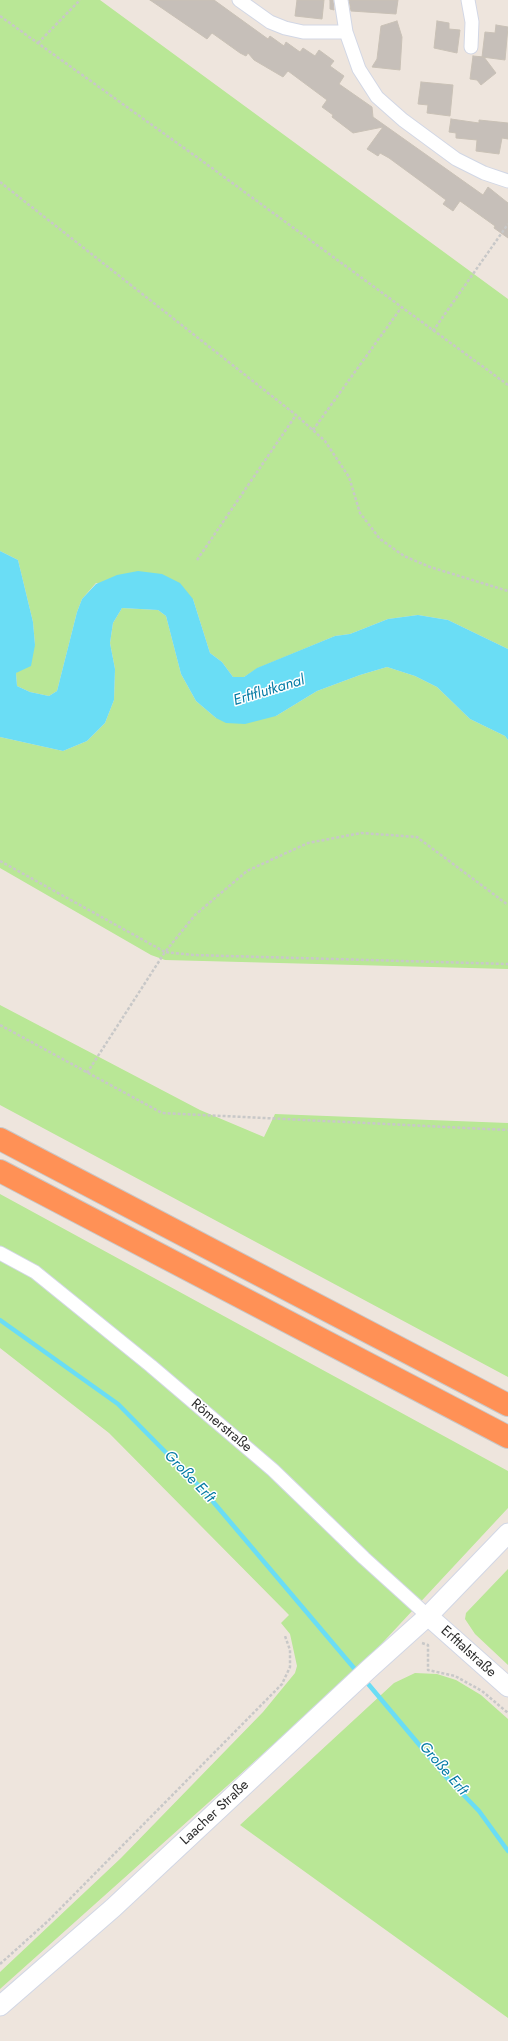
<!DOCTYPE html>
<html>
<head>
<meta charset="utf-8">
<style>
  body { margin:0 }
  canvas { display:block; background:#eee5dd }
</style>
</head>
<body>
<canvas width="508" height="2041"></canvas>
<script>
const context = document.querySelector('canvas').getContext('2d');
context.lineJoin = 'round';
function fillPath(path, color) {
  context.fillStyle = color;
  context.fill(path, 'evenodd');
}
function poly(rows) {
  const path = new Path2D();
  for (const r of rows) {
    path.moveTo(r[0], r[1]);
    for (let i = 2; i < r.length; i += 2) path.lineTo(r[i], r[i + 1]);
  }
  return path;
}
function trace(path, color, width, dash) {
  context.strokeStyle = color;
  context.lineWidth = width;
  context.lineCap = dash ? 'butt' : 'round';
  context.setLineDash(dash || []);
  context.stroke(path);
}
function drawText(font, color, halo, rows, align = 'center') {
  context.font = font + ' Jost,sans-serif';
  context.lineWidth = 3;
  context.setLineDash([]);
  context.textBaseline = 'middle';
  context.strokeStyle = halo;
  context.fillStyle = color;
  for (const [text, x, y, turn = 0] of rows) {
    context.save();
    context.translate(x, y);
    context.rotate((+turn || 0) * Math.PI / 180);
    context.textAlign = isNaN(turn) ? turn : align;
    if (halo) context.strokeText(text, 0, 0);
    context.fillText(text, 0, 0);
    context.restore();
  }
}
fillPath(poly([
  [0,0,100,0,508,299,508,649,448,620,418,615,388,619,350,634,335,636,258,668,244,677,233,677,222,662,210,653,193,599,96,583,82,599,77,612,57,691,49,696,30,692,17,686,16,673,35,645,33,622,18,560,0,551],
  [122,608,158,610,166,616,181,674,196,701,216,718,276,716,317,691,360,675,387,667,415,676,437,687,470,719,505,736,508,740,508,969,165,960,151,955,0,868,0,737,63,751,87,741,105,723,114,700,115,669,110,643,113,623],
  [0,1005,200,1110,264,1137,275,1114,508,1123,508,1377,0,1105],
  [0,1194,508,1471,508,1508,359,1668,0,1989,0,1972,121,1858,263,1712,295,1673,297,1666,290,1634,281,1623,289,1615,109,1433,0,1348],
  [508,1569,508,1665,475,1634,465,1619,466,1613],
  [415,1673,437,1674,456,1680,481,1695,508,1719,508,2018,240,1825,394,1683]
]), '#b9e796');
fillPath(poly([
  [0,551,18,560,33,622,35,645,31,666,16,673,17,686,30,692,49,696,57,691,77,612,82,599,96,584,117,575,138,571,162,574,180,583,193,599,210,653,222,662,233,677,244,677,257,668,335,636,350,634,388,619,418,615,448,620,508,649,508,740,505,736,470,719,437,687,415,676,387,667,360,675,317,691,276,716,245,724,226,723,216,718,196,701,181,674,166,616,158,610,122,608,113,623,110,643,115,669,114,700,105,723,87,741,63,751,0,737]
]), '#6addf5');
trace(poly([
  [0,1320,118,1404,204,1491,359,1674],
  [364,1679,448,1779,479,1811,508,1851]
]), '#6addf5', 4.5);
const building = poly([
  [150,0,214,0,268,39,270,36,284,46,286,42,300,52,303,48,315,56,319,50,334,61,330,66,344,76,339,84,372,107,373,117,483,195,488,187,508,203,508,238,494,228,495,226,460,201,453,211,443,204,446,200,419,180,389,158,380,153,378,156,367,149,383,127,353,133,332,117,333,115,322,107,327,100,288,71,283,77,254,60,248,53,246,56,240,53,212,33,207,39,150,0],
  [297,0,324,0,322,19,295,16,297,0],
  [330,0,333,0,334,10,330,9,330,0],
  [349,0,398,0,396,14,351,11,349,0],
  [397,21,402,37,400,70,372,67,377,59,381,26,397,21],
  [437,21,449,23,449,29,460,30,457,53,434,48,437,21],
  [496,25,508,27,505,60,482,57,485,32,495,33,496,25],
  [473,56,484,57,496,73,481,85,477,80,470,79,473,56],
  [421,82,453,85,450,116,427,113,428,105,418,104,421,82],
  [451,119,479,123,479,120,508,123,508,139,502,138,499,154,476,151,477,140,456,138,456,133,449,132,451,119]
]);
fillPath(building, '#c6bfb9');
trace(building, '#c9c1b6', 1);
const minor = poly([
  [239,0,270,22,285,28,303,32,346,32,341,0],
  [468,0,472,22,471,47],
  [346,32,359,69,377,97,403,120,456,159,484,173,508,181],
  [0,1253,35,1272,151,1366,273,1470,364,1558,428,1616]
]);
const secondary = poly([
  [428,1616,508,1687],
  [0,2006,113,1908,369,1669,428,1616,508,1533]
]);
const motorway = poly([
  [0,1139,508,1405],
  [0,1171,508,1437]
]);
trace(minor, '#d2d7e5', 15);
trace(secondary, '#d2d7e5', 21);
trace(motorway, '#c8c8c8', 24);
trace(poly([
  [0,16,205,163,508,385],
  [38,43,80,0],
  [0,182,296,415,325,441,349,477,360,513,380,539,404,556,430,567,508,591],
  [433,331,508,224],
  [313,430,401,308],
  [197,560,296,415],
  [0,861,165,952,195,915,247,871,308,843,361,833,417,837,508,905],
  [0,1025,162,1113,508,1130],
  [87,1073,165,952,193,955,508,964],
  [422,1643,428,1645,428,1670,455,1676,482,1691,508,1713],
  [0,1964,48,1921,282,1684,290,1667,290,1650,285,1636]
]), '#c8c8c8', 2.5, [3, 2]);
trace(minor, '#fff', 13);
trace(secondary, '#fff', 19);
trace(motorway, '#ff9156', 22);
drawText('14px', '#2b2b2b', '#fff', [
  ["Römerstraße",221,1426,40],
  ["Erfttalstraße",468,1652,42],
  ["Laacher Straße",215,1813,-43]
]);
drawText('italic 15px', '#067ca5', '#fff', [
  ["Erftflutkanal",269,691,-17],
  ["Große Erft",189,1477,46],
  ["Große Erft",443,1769,49]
]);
</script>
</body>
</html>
